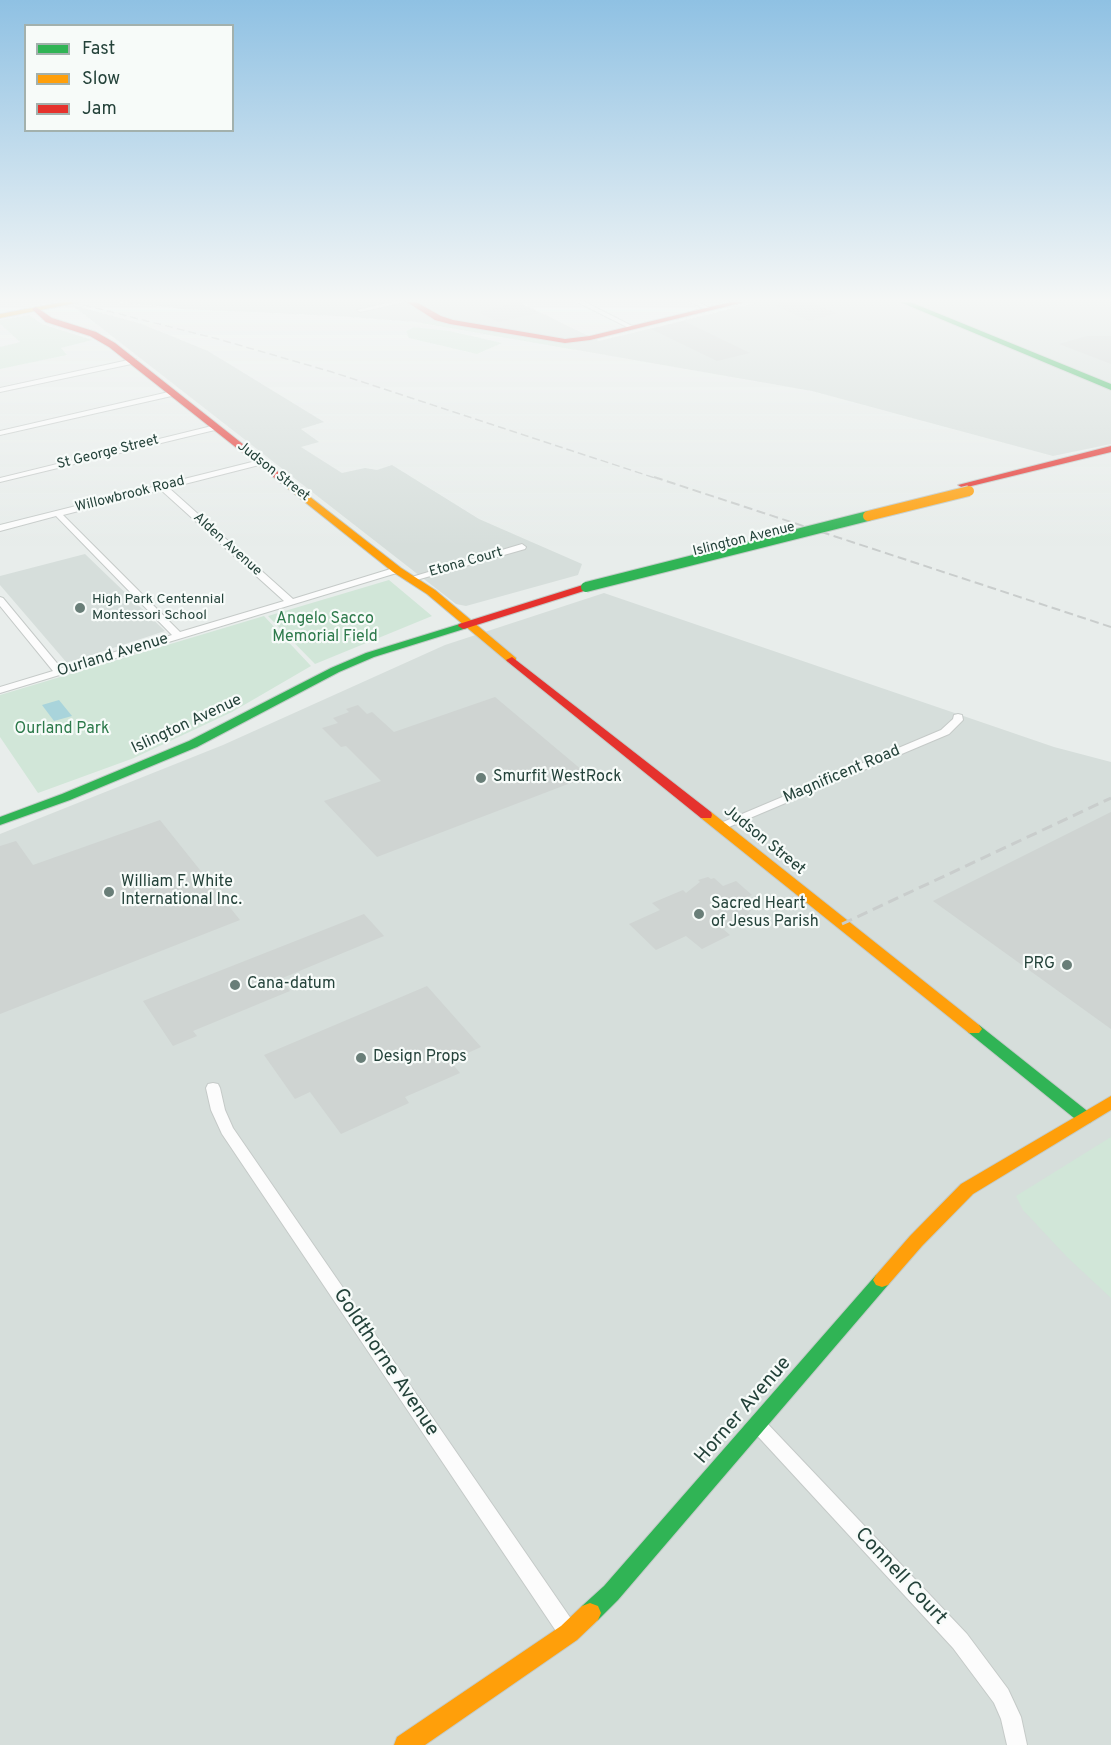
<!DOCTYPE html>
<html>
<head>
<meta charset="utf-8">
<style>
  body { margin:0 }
  #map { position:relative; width:1111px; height:1745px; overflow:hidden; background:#e8edeb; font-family:Overpass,sans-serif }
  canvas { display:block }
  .legend { position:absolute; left:24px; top:24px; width:210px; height:108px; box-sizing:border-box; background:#f7fbf9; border:2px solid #a3b1ad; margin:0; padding:8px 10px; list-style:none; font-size:18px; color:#24423a }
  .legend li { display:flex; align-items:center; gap:12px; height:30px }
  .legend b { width:30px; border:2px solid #a3b1ad }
</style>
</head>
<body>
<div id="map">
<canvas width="1111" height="1745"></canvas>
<ul class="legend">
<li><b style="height:8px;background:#30b455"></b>Fast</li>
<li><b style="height:8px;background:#ff9f0a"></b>Slow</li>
<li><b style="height:8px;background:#e5322d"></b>Jam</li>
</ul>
</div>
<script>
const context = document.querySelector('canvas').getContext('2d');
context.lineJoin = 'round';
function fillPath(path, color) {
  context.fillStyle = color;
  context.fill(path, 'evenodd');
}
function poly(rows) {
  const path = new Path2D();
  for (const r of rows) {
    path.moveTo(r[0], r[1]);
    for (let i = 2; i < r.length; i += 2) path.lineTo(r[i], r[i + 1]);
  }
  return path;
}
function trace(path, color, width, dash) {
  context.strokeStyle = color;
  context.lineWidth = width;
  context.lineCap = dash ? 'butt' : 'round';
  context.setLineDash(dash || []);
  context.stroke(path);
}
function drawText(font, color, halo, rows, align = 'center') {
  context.font = font + ' Overpass,sans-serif';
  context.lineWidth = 4.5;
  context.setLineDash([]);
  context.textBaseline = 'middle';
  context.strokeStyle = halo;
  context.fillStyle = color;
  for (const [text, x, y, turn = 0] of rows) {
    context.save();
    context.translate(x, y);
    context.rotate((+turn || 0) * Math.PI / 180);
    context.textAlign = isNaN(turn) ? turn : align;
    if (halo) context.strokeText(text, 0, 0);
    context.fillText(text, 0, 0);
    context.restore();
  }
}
fillPath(poly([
  [120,302,519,302,599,341,759,302,1111,302,1111,444,1053,456,812,391,416,322,337,316,184,309],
  [72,305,142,324,208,351,324,422,301,429,319,442,301,447,342,473,365,468,377,470,392,465,479,519,582,564,578,575,466,606,456,604],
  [85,554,165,631,67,663,0,585,0,576],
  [604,593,1054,747,1111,762,1111,1745,0,1745,0,834,223,745,445,645]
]), '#d6dedb');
fillPath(poly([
  [29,315,42,324,92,340,61,348,67,355,0,369,0,347,20,342,0,324,0,320],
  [438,321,563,343,577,350,422,323],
  [414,327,450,331,502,343,477,354,409,338,406,331],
  [389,580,432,616,315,664,268,616],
  [264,616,311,666,232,712,134,758,38,793,0,737,0,695],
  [1111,1137,1111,1298,1067,1257,1023,1210,1016,1196]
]), '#d1e6d8');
fillPath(poly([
  [59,700,72,716,54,721,42,705]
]), '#a9d4db');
fillPath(poly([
  [519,302,539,313,498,322,478,312],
  [786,302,810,302,837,313,809,321,773,305],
  [684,321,750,353,717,361,651,329],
  [1087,336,1111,336,1111,364,1059,344],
  [495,697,589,776,377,857,324,801,381,781,346,746,341,747,322,728,338,723,333,718,349,712,346,709,358,705,367,714,372,712,394,732],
  [1111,812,1111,1029,933,901],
  [160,820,240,920,0,1014,0,846,16,841,33,865],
  [708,877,711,879,714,878,723,886,736,881,752,895,740,900,751,910,744,922,723,929,730,935,702,949,686,936,656,950,629,924,660,910,652,903,683,890,686,893,700,882,698,880],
  [364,914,384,936,280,979,290,991,193,1031,197,1036,173,1046,143,1001],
  [427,986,481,1047,450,1061,460,1073,405,1097,409,1103,341,1134,310,1092,295,1099,264,1055]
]), '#cfd4d2');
const street = poly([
  [392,302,405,302,360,312,357,310,392,302],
  [577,302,585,302,636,328,631,329,577,302],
  [690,302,698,302,712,309,707,310,690,302],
  [133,359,136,359,136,363,0,392,0,388,133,359],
  [173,391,177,393,176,395,0,435,0,431,173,391],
  [216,425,220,427,219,429,0,482,0,478,216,425],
  [260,460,263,460,263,464,169,488,293,599,397,567,400,568,400,572,0,693,0,687,53,671,0,606,0,597,3,598,61,668,172,635,56,516,0,531,0,525,260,460],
  [161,490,284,601,180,632,63,515,161,490],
  [522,544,526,547,525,549,413,581,407,581,405,579,522,544],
  [958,714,962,715,963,720,949,734,724,829,720,830,714,827,716,825,941,730,953,719,954,715,958,714],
  [213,1083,218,1084,220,1088,225,1110,233,1128,576,1626,579,1633,576,1640,569,1642,562,1640,222,1134,211,1110,206,1088,208,1084,213,1083],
  [758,1417,764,1420,967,1634,1008,1689,1021,1717,1027,1745,1007,1745,1001,1719,994,1703,953,1648,752,1430,749,1425,752,1420,758,1417]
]);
const fast = poly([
  [900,302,910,302,1111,384,1111,390,900,302],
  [463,623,467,624,467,628,374,657,339,672,197,747,70,800,0,825,0,817,62,794,189,741,331,668,366,653,463,623],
  [974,1024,979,1025,1091,1114,1093,1118,1091,1122,1085,1124,1079,1122,969,1033,966,1029,969,1025,974,1024],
  [882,1273,888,1275,891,1280,888,1285,618,1600,598,1620,590,1623,582,1620,579,1613,582,1606,604,1586,876,1275,882,1273]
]);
const slow = poly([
  [64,302,80,302,0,318,0,314,64,302],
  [281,479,287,479,401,568,435,590,516,658,516,662,508,662,427,594,393,572,281,483,281,479],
  [706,811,711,812,979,1025,982,1029,979,1033,969,1033,701,818,700,815,706,811],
  [1111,1096,1111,1110,973,1194,922,1246,888,1285,882,1287,876,1285,873,1280,876,1275,910,1236,961,1184,1111,1096],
  [590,1603,598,1606,601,1613,598,1620,577,1640,425,1745,394,1745,397,1737,561,1626,582,1606,590,1603]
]);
const jam = poly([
  [407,302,416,302,441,316,453,320,565,339,590,336,731,302,744,302,590,340,565,343,450,324,435,320,407,302],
  [36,307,52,318,96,332,115,343,287,479,287,483,281,483,109,347,90,336,46,322,32,309,36,307],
  [1111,446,1111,452,963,488,958,485,1111,446],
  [586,584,591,587,590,589,467,628,463,629,458,626,459,624,586,584],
  [512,657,711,812,712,815,711,818,701,818,508,662,506,660,512,657]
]);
trace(street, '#c5cac8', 2);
trace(fast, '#c3cbc8', 2);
trace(slow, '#c3cbc8', 2);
trace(jam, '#c3cbc8', 2);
fillPath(street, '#fcfcfc');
fillPath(fast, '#30b455');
fillPath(slow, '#ff9f0a');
fillPath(jam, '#e5322d');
trace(poly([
  [72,302,218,339,332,372,658,479]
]), '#c9cdcc', 1.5, [8, 4]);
trace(poly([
  [654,477,1111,627]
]), '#c9cdcc', 2, [9, 4.5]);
trace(poly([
  [842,924,1111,798]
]), '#c9cdcc', 3, [11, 6]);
const fastBridge = poly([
  [586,587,868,516]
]);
const slowBridge = poly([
  [868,516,969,491]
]);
trace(fastBridge, '#c3cbc8', 12, []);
trace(slowBridge, '#c3cbc8', 12, []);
trace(fastBridge, '#30b455', 10);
trace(slowBridge, '#ff9f0a', 10);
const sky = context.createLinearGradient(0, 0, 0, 546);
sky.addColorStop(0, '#8fc1e3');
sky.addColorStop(0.55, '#f5f7f6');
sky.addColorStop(1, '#f5f7f600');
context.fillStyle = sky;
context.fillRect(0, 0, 1111, 546);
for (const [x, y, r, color] of [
  [80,608,6,"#697e78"],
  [481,778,6,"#697e78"],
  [109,892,6,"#697e78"],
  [699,914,6,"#697e78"],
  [1067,965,6,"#697e78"],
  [235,985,6,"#697e78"],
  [361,1058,6,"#697e78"]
]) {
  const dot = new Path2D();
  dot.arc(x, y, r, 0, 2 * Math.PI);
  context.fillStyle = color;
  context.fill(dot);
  trace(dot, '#f7fbf9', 2);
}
drawText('14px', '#24423a', '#f7fbf9', [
  ["St George Street",108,453,-14],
  ["Judson Street",273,472,38],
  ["Willowbrook Road",130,495,-14],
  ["Islington Avenue",744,540,-14],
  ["Alden Avenue",227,545,42],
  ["Etona Court",466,563,-16]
]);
drawText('14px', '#24423a', '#f7fbf9', [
  ["High Park Centennial",92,600],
  ["Montessori School",92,616]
], 'left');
drawText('16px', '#2d7a4b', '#f7fbf9', [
  ["Angelo Sacco",325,620],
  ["Memorial Field",325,638],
  ["Ourland Park",62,730]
]);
drawText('16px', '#24423a', '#f7fbf9', [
  ["Ourland Avenue",113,656,-17],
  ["Islington Avenue",187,725,-25],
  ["Magnificent Road",842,775,-23],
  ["Judson Street",764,841,39]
]);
drawText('16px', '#24423a', '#f7fbf9', [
  ["Smurfit WestRock",493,778],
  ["William F. White",121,883],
  ["International Inc.",121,901],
  ["Sacred Heart",711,905],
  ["of Jesus Parish",711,923],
  ["PRG",1055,965,"right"],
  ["Cana-datum",247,985],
  ["Design Props",373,1058]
], 'left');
drawText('20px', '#24423a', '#f7fbf9', [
  ["Goldthorne Avenue",385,1363,56],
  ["Horner Avenue",744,1411,-49],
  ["Connell Court",900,1577,47]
]);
</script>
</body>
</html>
